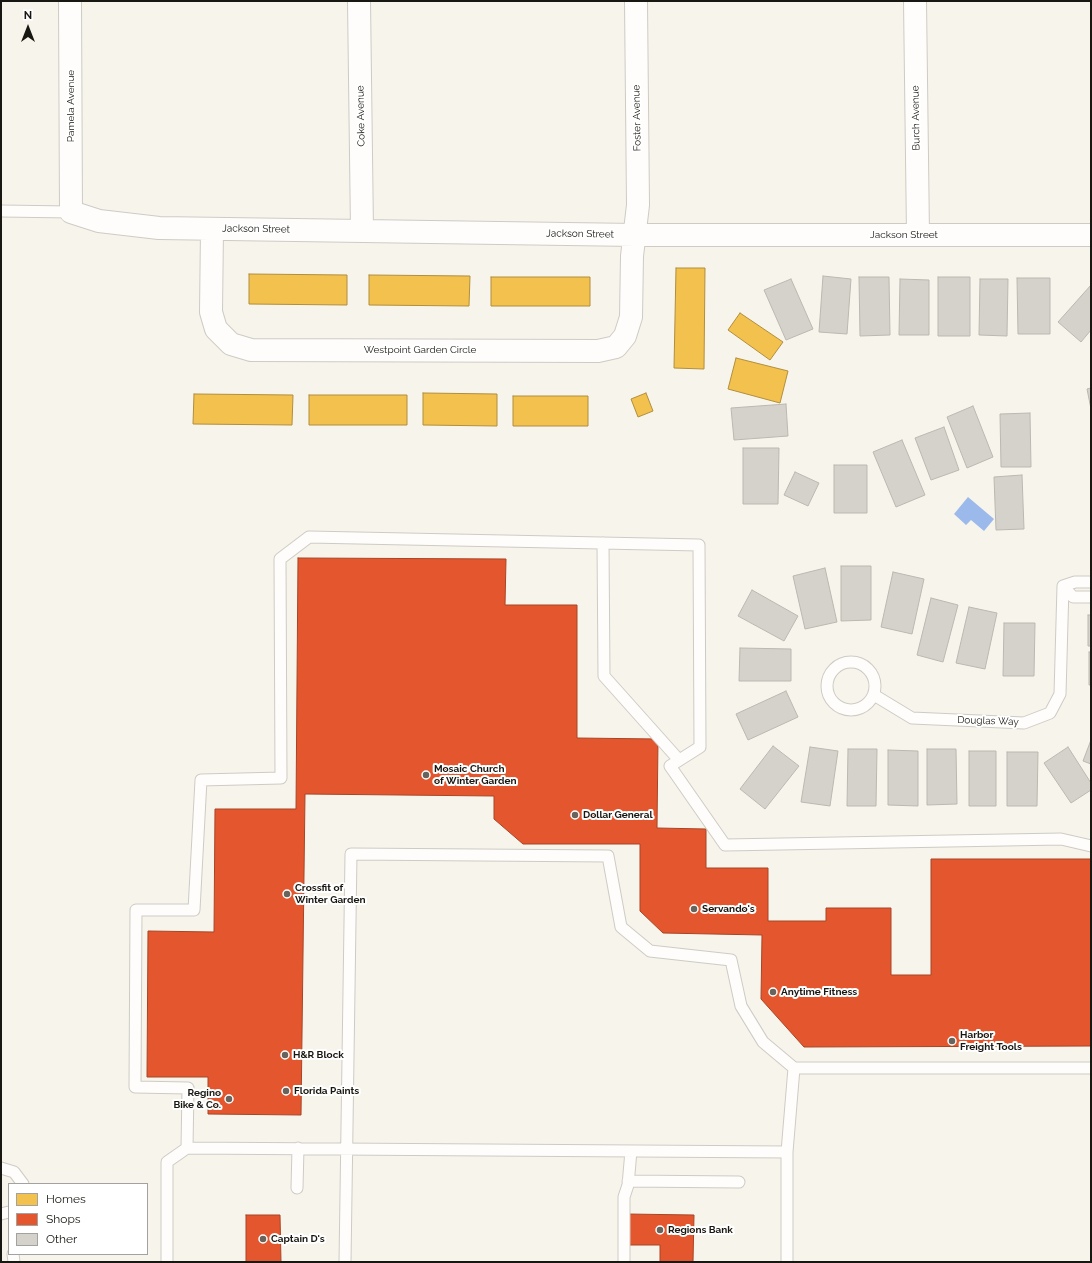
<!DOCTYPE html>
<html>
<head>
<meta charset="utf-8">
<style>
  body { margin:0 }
  #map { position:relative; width:1092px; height:1263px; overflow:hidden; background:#f7f4eb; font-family:Raleway,sans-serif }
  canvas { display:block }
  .frame { position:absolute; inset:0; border:2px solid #191711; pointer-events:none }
  .legend { position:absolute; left:8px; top:1183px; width:140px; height:72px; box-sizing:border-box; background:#fff; border:1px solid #a3a2a0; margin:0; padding:5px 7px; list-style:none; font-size:12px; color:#191711 }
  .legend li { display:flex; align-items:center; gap:8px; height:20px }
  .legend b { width:20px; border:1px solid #a3a2a0 }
  .north { position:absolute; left:8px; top:8px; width:40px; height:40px; -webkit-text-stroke:3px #fff; paint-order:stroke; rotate:0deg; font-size:11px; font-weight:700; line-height:16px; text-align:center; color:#191711 }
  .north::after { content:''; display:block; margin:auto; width:14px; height:18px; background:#191711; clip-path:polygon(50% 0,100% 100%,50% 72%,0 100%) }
</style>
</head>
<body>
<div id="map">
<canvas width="1092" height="1263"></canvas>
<div class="frame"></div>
<ul class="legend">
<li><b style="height:11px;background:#f2c14e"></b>Homes</li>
<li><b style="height:11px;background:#e4572e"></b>Shops</li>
<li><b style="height:11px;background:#d4d2ca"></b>Other</li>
</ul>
<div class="north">N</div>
</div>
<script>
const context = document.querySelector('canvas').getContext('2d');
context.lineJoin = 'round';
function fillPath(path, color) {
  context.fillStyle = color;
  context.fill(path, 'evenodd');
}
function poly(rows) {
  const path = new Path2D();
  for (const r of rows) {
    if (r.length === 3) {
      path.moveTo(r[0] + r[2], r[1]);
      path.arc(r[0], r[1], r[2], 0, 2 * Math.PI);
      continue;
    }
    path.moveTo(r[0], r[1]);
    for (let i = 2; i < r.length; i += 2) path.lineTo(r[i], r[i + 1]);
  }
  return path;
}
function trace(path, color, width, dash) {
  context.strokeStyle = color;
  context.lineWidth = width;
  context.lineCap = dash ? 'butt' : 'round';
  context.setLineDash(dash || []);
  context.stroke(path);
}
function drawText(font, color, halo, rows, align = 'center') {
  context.font = font + ' Raleway,sans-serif';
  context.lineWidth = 4;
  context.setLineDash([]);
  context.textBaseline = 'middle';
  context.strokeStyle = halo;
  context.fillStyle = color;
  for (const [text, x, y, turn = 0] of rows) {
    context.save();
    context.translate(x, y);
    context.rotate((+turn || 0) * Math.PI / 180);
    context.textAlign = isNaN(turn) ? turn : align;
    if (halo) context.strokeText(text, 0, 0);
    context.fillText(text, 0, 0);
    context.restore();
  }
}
fillPath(poly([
  [968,497,994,519,984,531,971,520,966,525,954,514]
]), '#9cb9eb');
const homes = poly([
  [676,268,705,268,704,369,674,368,676,268],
  [249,274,347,275,347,305,249,304,249,274],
  [369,275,470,276,469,306,369,305,369,275],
  [491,277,590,277,590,306,491,306,491,277],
  [740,313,783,342,770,360,728,330,740,313],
  [736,358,788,371,780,403,728,389,736,358],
  [423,393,497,394,497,426,423,425,423,393],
  [646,393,653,411,638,417,631,399,646,393],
  [194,394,293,395,292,425,193,424,194,394],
  [309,395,407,395,407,425,309,425,309,395],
  [513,396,588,396,588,426,513,426,513,396]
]);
fillPath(homes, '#f2c14e');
trace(homes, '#b18e3c', 1);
const shops = poly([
  [298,558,506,559,505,605,577,605,577,738,658,739,657,828,706,829,706,868,768,868,768,921,826,921,826,908,891,908,891,975,931,975,931,859,1091,859,1091,1046,804,1047,761,999,762,935,663,933,640,911,640,844,523,844,494,819,494,796,305,794,301,1115,208,1114,208,1077,147,1077,148,931,214,932,215,809,296,809,298,558],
  [626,1214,694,1215,693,1262,660,1262,660,1245,626,1245,626,1214],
  [246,1215,280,1215,281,1262,246,1262,246,1215]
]);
fillPath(shops, '#e4572e');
trace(shops, '#a74425', 1);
const building = poly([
  [823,276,851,279,847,334,819,332,823,276],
  [859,277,889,277,890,335,860,336,859,277],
  [938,277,970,277,970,336,938,336,938,277],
  [1017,278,1050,278,1050,334,1018,334,1017,278],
  [791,279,813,329,786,340,764,290,791,279],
  [900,279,929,280,929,335,899,335,900,279],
  [980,279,1008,279,1007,336,979,335,980,279],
  [1091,285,1091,330,1081,342,1058,322,1091,285],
  [1091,388,1091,409,1087,389,1091,388],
  [786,404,788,436,734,440,731,408,786,404],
  [973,406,993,457,967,468,947,417,973,406],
  [1030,413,1031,467,1001,467,1000,414,1030,413],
  [944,427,959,470,931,480,915,438,944,427],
  [902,440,925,495,896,507,873,452,902,440],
  [743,448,779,448,778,504,743,504,743,448],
  [834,465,867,465,867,513,834,513,834,465],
  [795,472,819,483,808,506,784,495,795,472],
  [1022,475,1024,529,996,530,994,477,1022,475],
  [841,566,871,566,871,620,841,621,841,566],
  [825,568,837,622,805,629,793,576,825,568],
  [893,572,924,579,912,634,881,627,893,572],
  [752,590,798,616,784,641,738,616,752,590],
  [931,598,958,605,943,662,917,655,931,598],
  [969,607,997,613,985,669,956,663,969,607],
  [1088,615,1091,615,1091,646,1088,646,1088,615],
  [1004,623,1035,623,1034,676,1003,676,1004,623],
  [740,648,791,649,791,681,739,681,740,648],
  [1089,652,1091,652,1091,685,1089,685,1089,652],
  [786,691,798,717,748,740,736,714,786,691],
  [1091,740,1091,764,1083,761,1091,740],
  [773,746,799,766,765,809,740,789,773,746],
  [810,747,838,751,830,806,801,802,810,747],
  [1068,747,1091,783,1091,790,1071,803,1044,763,1068,747],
  [848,749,877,749,876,806,847,806,848,749],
  [927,749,956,749,957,804,927,805,927,749],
  [888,750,918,751,918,806,888,805,888,750],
  [969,751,996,751,996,806,969,806,969,751],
  [1007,752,1038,752,1037,806,1007,806,1007,752]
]);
fillPath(building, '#d4d2ca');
trace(building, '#bab8b1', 1);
const lane = poly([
  [1,211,71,212],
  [603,543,604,676,679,760],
  [1063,586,1073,597,1091,597],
  [1063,586,1075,582,1091,582],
  [851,686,24],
  [874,695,912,718,1024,723,1050,713,1060,694,1063,586],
  [187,1148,188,1088,135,1087,136,910,194,910,201,780,281,778,280,559,309,537,699,545,700,747,670,766,725,845,1061,839,1091,846],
  [1,1168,14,1172,23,1184],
  [628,1181,739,1182],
  [297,1188,298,1148],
  [1,1214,9,1212],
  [13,1254,14,1262],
  [167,1262,167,1162,187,1148,787,1152],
  [345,1262,351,854,608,856,621,927,650,951,731,960,741,1006,763,1042,794,1068,1091,1068],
  [624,1262,624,1197,628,1185,631,1151],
  [787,1262,787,1152,794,1068]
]);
const street = poly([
  [70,1,71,212,99,221,159,228,635,235,1091,235],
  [359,1,362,231],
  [915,1,918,235],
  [212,229,211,312,216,329,231,344,251,350,598,351,616,347,625,336,631,317,632,256,638,205,636,1]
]);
trace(lane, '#cecbc4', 13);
trace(street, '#cecbc4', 24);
trace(lane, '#fefdfc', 11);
trace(street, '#fefdfc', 22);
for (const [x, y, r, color] of [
  [426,775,4,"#67645d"],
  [575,815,4,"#67645d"],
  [287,894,4,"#67645d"],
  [694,909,4,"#67645d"],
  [773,992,4,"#67645d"],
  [952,1041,4,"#67645d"],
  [285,1055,4,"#67645d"],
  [286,1091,4,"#67645d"],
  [229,1099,4,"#67645d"],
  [660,1230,4,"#67645d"],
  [263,1239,4,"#67645d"]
]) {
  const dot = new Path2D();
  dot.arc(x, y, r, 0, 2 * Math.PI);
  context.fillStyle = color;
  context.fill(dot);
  trace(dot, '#fff', 1.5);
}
drawText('10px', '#191711', '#fff', [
  ["Pamela Avenue",71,106,-90],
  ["Coke Avenue",361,116,-91],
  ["Foster Avenue",637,118,-91],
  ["Burch Avenue",916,118,-91],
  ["Jackson Street",256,229,1],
  ["Jackson Street",580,234,1],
  ["Jackson Street",904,235],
  ["Westpoint Garden Circle",420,350],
  ["Douglas Way",988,721,2]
]);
drawText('bold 10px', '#191711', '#fff', [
  ["Mosaic Church",434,769],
  ["of Winter Garden",434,781],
  ["Dollar General",583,815],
  ["Crossfit of",295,888],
  ["Winter Garden",295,900],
  ["Servando's",702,909],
  ["Anytime Fitness",781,992],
  ["Harbor",960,1035],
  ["Freight Tools",960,1047],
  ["H&R Block",293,1055],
  ["Florida Paints",294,1091],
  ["Regino",221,1093,"right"],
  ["Bike & Co.",221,1105,"right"],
  ["Regions Bank",668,1230],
  ["Captain D's",271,1239]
], 'left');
</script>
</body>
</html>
